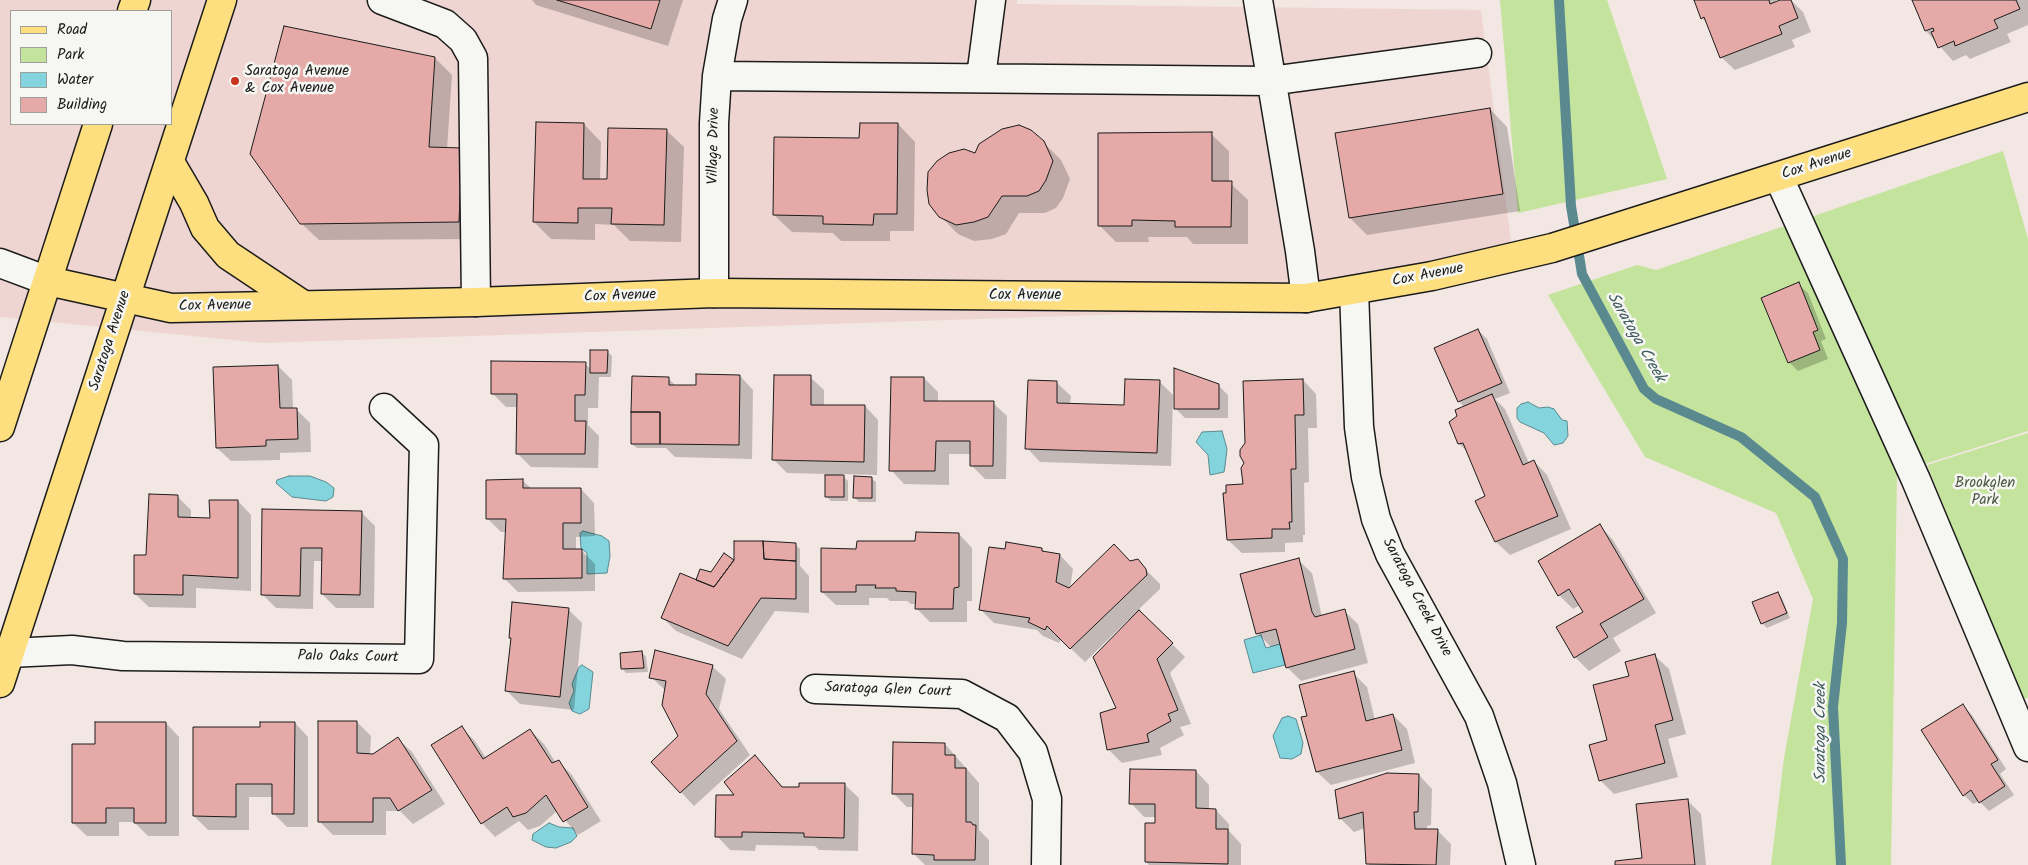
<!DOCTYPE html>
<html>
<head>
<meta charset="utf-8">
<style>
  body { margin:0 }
  #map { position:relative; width:2028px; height:865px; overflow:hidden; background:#f3e7e3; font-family:Kalam,sans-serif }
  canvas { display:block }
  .legend { position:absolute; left:10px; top:10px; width:162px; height:115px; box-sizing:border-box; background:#f6f6f2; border:1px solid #9f9f9c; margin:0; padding:6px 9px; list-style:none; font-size:15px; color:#1c1c1c }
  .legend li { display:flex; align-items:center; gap:10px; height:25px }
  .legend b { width:25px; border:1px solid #9f9f9c }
</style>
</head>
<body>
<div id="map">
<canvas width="2028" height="865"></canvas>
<ul class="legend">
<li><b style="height:6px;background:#fddf80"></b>Road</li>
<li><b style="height:14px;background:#c4e39c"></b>Park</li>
<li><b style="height:14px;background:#83d4dd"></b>Water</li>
<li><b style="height:14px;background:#e5aaa7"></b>Building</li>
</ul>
</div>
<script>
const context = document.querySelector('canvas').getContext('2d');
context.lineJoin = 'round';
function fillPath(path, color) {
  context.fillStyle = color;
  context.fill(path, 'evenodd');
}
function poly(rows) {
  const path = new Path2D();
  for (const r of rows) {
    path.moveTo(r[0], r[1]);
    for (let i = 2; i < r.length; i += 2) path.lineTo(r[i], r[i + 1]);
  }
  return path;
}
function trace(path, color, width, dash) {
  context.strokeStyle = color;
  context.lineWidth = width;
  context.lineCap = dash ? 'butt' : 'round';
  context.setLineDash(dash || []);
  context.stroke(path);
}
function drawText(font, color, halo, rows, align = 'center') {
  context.font = font + ' Kalam,sans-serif';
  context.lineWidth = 5;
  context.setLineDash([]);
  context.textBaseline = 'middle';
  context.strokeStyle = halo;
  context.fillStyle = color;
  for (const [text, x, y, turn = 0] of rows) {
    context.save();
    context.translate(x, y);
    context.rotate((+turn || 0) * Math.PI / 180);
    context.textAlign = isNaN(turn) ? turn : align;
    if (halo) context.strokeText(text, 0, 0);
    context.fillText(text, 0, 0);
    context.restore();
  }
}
fillPath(poly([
  [0,0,1017,0,1017,4,1481,10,1512,249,1307,308,263,343,0,317],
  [11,11,171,11,171,124,11,124]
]), '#efd5d1');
fillPath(poly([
  [1500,0,1607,0,1667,179,1518,213],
  [2003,151,2028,239,2028,431,1897,473,1891,865,1771,865,1784,758,1813,599,1776,513,1645,457,1548,295,1637,265,1656,270],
  [2028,433,2028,698,2022,699,1927,465]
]), '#c4e39c');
const water = poly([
  [1528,402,1539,408,1548,407,1554,409,1562,420,1567,421,1568,436,1563,443,1554,445,1544,433,1520,422,1517,418,1517,408,1521,404,1528,402],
  [1222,431,1227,449,1225,466,1224,472,1210,475,1208,455,1196,442,1202,432,1222,431],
  [289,476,310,476,326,482,334,488,333,497,326,501,292,497,276,483,277,480,289,476],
  [583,531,602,536,609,541,610,556,607,573,587,574,587,553,581,548,580,533,583,531],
  [1261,635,1266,648,1280,644,1285,665,1253,673,1244,640,1261,635],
  [582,665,593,672,589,709,580,714,572,711,569,703,574,691,572,684,579,667,582,665],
  [1288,716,1296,719,1303,743,1301,754,1292,759,1280,758,1273,736,1282,718,1288,716],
  [549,823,559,827,573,828,577,836,571,842,556,848,546,847,532,840,533,834,549,823]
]);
fillPath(water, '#83d4dd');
trace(water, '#5a8a90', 1);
fillPath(poly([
  [532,0,683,0,668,46,536,5],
  [1695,0,1776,0,1777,3,1791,0,1803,12,1811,32,1792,40,1795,47,1735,70,1721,57,1708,24,1702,18],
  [1914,0,2028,0,2028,25,2007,34,2011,42,1970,59,1966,55,1953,61,1926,31],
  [435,58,452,75,447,149,479,167,476,239,319,240,301,223],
  [1490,109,1507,127,1520,211,1367,235,1350,218],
  [584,124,601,142,600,180,608,180,666,130,684,147,681,242,630,241,614,225,595,224,595,240,551,239,534,222],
  [898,124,915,142,914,231,890,231,890,241,841,241,833,233,792,232,774,215,861,139],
  [1211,134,1229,151,1229,182,1248,200,1248,244,1193,244,1187,237,1148,237,1149,242,1116,242,1099,225],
  [1043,142,1061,160,1070,179,1063,198,1056,208,1045,213,1019,213,1006,234,992,239,974,241,958,234,940,216,976,154],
  [1798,284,1808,293,1826,339,1821,341,1828,359,1798,371,1789,362],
  [1478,330,1487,339,1510,393,1495,399,1505,409,1529,463,1534,461,1547,475,1571,529,1510,555,1496,542,1477,502,1487,496,1468,452,1459,444,1458,416,1464,407,1459,401],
  [607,351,612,356,611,377,599,377,598,408,588,408,588,425,599,436,598,468,531,467,517,453,518,407,506,407,492,393,585,364,591,369],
  [278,366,292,380,293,409,296,409,310,423,311,452,280,453,280,460,231,461,217,448],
  [740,376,753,390,752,459,675,457,666,448,637,448,632,444,668,378,676,386,697,386],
  [810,377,824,390,824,406,865,406,878,420,877,475,841,474,848,481,848,501,831,501,826,496,826,474,787,473,774,460],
  [924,378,938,392,938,402,993,403,1007,416,1006,479,985,479,971,465,971,454,949,454,949,485,904,484,891,470],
  [1303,380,1316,394,1317,428,1308,428,1309,482,1304,483,1305,535,1303,535,1303,542,1285,543,1285,552,1242,553,1228,540,1244,486],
  [1159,381,1173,395,1171,466,1040,462,1027,448,1057,383,1071,396,1070,404,1125,406],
  [1218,385,1228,395,1228,418,1185,418,1175,408],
  [871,478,876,482,876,502,859,502,855,498],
  [523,481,532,489,581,489,594,503,595,536,576,537,576,550,581,550,595,564,595,591,518,592,505,579,507,532,501,532,487,518],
  [177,496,191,510,191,519,211,519,238,501,251,515,251,591,196,588,196,608,149,607,135,594,147,557,147,521,150,521],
  [264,511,361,512,375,526,374,608,336,608,322,594,323,561,314,561,313,609,276,608,263,595],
  [1600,526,1613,540,1656,613,1613,638,1621,651,1589,671,1575,657,1584,613,1580,605,1573,609,1559,595],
  [959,534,972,548,972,601,967,601,967,622,930,622,917,609,917,604,911,604,907,601,890,601,887,598,869,598,869,605,836,605,822,592,857,550],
  [795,544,800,549,800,566,809,576,809,613,775,611,742,659,676,631,663,618,696,581,735,563],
  [1042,549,1046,553,1060,555,1073,569,1070,589,1137,561,1160,584,1160,589,1138,610,1185,657,1170,673,1191,724,1180,727,1184,735,1160,748,1162,755,1122,763,1108,749,1118,709,1130,621,1128,620,1085,662,1061,639,1059,643,1043,636,1037,630,994,623,981,610,1006,551],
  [1298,560,1312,573,1322,617,1344,611,1358,624,1368,663,1301,681,1287,667,1281,644,1271,647,1257,633],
  [1778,593,1782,598,1790,618,1767,628,1762,623],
  [568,609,582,623,574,710,520,704,506,690],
  [642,652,646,657,648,672,626,673,622,668],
  [1655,656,1669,669,1686,734,1668,739,1678,777,1614,794,1600,780,1609,740,1631,677],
  [712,666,726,679,719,709,750,755,694,806,681,792,680,736,666,691,651,677],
  [1353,673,1367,687,1375,720,1393,715,1407,729,1415,763,1331,785,1317,772,1309,717],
  [1963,706,1972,715,2006,769,2000,774,2014,795,1989,811,1979,801,1973,804,1964,795],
  [357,722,371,736,370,755,398,739,412,752,445,804,413,824,400,811,386,811,386,835,333,835,319,821],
  [166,723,179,737,179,836,148,836,134,822,119,822,119,836,87,836,73,823,96,745],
  [295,723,308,737,308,827,287,827,273,813,273,797,249,797,249,830,208,830,194,816,262,728],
  [461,727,475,741,486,758,530,730,544,744,556,763,558,761,572,775,601,821,578,835,557,811,540,826,528,830,519,821,495,837,482,823],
  [945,744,979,783,979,830,989,840,989,865,925,865,914,854,914,807,907,807,893,793],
  [755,756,784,788,845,785,859,798,858,851,819,850,815,846,756,845,755,851,730,850,717,836,717,796,737,794],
  [1196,771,1209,785,1209,810,1216,810,1229,824,1229,831,1241,844,1241,865,1149,865,1146,862,1156,817,1144,817,1131,803],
  [1419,775,1432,789,1431,825,1427,826,1427,830,1437,830,1451,844,1450,865,1369,865,1365,828,1354,832,1340,818],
  [1687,800,1701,814,1706,865,1616,865,1643,859]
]), '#0003');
trace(poly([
  [1559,0,1571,206,1582,274,1644,389,1656,399,1741,437,1815,497,1843,559,1842,623,1833,707,1841,865]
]), '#5a8a90', 10);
const building = poly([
  [557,0,660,0,651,29,557,0],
  [1694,0,1769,0,1770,4,1780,0,1791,0,1798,18,1779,26,1782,34,1720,58,1704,17,1701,19,1694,0],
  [1912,0,2016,0,2020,9,1994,20,1998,28,1955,46,1954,41,1938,48,1931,32,1934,31,1933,28,1925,31,1912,0],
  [284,26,435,57,429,147,462,148,459,222,300,224,250,154,284,26],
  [1490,108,1503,194,1349,218,1335,133,1490,108],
  [536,122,584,123,583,179,607,179,608,128,667,129,664,225,611,224,612,208,578,208,578,223,533,222,536,122],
  [860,123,898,123,897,214,874,214,873,225,823,224,823,216,773,215,774,137,859,138,860,123],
  [1019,125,1031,130,1044,141,1053,161,1046,180,1039,191,1027,196,1002,196,988,217,974,222,956,225,939,217,929,204,927,190,928,172,937,161,949,153,964,149,975,153,979,144,1002,129,1019,125],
  [1212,132,1212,181,1232,181,1231,227,1175,227,1175,221,1132,220,1132,226,1098,226,1098,133,1212,132],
  [1799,282,1818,330,1813,332,1820,350,1788,363,1761,298,1799,282],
  [1478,329,1502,383,1458,402,1434,348,1478,329],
  [590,350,608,350,607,373,590,373,590,350],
  [491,361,586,362,585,395,575,395,575,421,586,421,585,454,516,454,517,394,491,394,491,361],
  [278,365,280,408,297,408,298,439,266,440,266,446,216,448,213,367,278,365],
  [1174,368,1219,384,1219,409,1174,409,1174,368],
  [696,374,740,375,739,445,660,444,660,412,631,412,632,376,669,377,669,385,696,385,696,374],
  [774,375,811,375,811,405,865,405,864,462,772,460,774,375],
  [891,377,924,377,924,401,994,401,993,466,970,466,970,441,936,441,935,471,889,471,891,377],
  [1125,379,1160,380,1157,453,1025,449,1028,380,1057,381,1057,403,1124,405,1125,379],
  [1303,379,1304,415,1295,415,1296,469,1291,469,1292,522,1289,522,1290,529,1272,529,1272,538,1227,540,1223,493,1226,493,1226,485,1243,484,1241,468,1244,463,1240,456,1240,450,1245,443,1243,381,1303,379],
  [1492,394,1523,465,1534,460,1558,516,1495,542,1475,501,1485,496,1463,443,1458,444,1449,422,1457,416,1455,410,1492,394],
  [631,412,660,412,660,444,631,444,631,412],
  [825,475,844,475,844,497,825,497,825,475],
  [854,476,872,477,872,498,853,498,854,476],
  [523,479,523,488,581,488,581,523,563,523,563,549,582,549,582,578,503,579,506,519,486,519,486,480,523,479],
  [149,494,178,495,178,517,210,518,209,500,238,500,238,578,183,575,183,595,134,594,134,555,146,555,149,494],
  [262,509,362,511,360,595,321,594,322,548,301,548,300,596,261,595,262,509],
  [1600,524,1644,599,1600,624,1608,637,1574,658,1556,627,1583,612,1569,589,1558,596,1538,561,1600,524],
  [916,532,959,533,959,587,954,588,953,609,915,609,916,592,896,591,896,588,875,588,876,585,856,585,856,592,821,592,821,548,856,549,857,541,915,541,916,532],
  [734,541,763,541,764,559,796,561,796,599,761,598,728,646,661,618,680,573,714,587,734,560,734,541],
  [763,541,796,543,796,561,764,559,763,541],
  [1006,542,1042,548,1042,551,1060,554,1056,582,1069,588,1114,544,1130,561,1138,559,1146,569,1147,575,1070,649,1047,626,1045,630,1028,622,1030,618,979,610,989,547,1005,549,1006,542],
  [724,553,734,560,714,587,696,580,700,569,711,572,724,553],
  [1299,558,1312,612,1315,617,1345,609,1355,649,1286,668,1276,629,1256,634,1240,574,1299,558],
  [1778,592,1787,613,1761,624,1752,602,1778,592],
  [512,602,569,608,560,697,505,691,511,638,509,638,512,602],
  [1139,610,1173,643,1157,659,1178,710,1168,714,1171,721,1147,734,1149,742,1107,750,1100,713,1116,708,1093,657,1139,610],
  [655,650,713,665,706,694,737,741,680,793,651,762,678,736,662,705,666,681,649,678,655,650],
  [642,651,644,668,621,669,620,653,642,651],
  [1655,654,1673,720,1655,725,1665,763,1599,781,1589,745,1607,740,1593,685,1629,676,1625,662,1655,654],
  [1354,671,1366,721,1393,714,1402,750,1316,772,1301,717,1307,716,1299,685,1354,671],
  [1963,704,1998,760,1991,764,2005,786,1979,803,1971,790,1963,796,1921,730,1963,704],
  [318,721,357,721,357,753,373,754,398,737,432,790,398,811,390,798,373,798,373,822,318,822,318,721],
  [95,722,166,722,166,823,134,823,134,808,106,808,106,823,72,823,72,744,95,744,95,722],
  [260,722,295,722,294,814,272,814,272,784,236,784,236,817,193,816,193,727,260,727,260,722],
  [462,726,483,759,530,729,552,763,559,760,588,807,563,822,546,795,526,813,513,817,507,807,481,824,431,745,462,726],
  [893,742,945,743,945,755,955,755,955,768,966,768,966,822,971,822,973,825,976,825,975,860,934,860,934,855,912,854,913,794,892,794,893,742],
  [755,755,782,787,799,787,799,783,845,783,844,838,804,837,804,833,742,832,742,837,715,837,716,795,734,795,724,782,755,755],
  [1130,769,1196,770,1196,808,1216,809,1216,829,1228,829,1228,864,1145,862,1145,823,1155,823,1155,804,1129,804,1130,769],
  [1387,773,1419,774,1418,812,1414,812,1415,829,1438,829,1436,865,1366,864,1363,812,1339,819,1335,790,1387,773],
  [1688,799,1695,865,1615,865,1615,861,1642,858,1636,804,1688,799]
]);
fillPath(building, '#e5aaa7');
trace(building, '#1c1c1c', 1);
const minor = poly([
  [382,0,445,24,463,40,473,58,476,302],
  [1258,0,1300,251,1306,298],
  [717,76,1270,81,1477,53],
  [981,77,991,0],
  [1779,178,1916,480,2028,747],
  [0,263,48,281],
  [1354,290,1359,427,1366,477,1376,519,1390,554,1479,716,1502,783,1521,865],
  [714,293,714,123,717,76,727,19,733,0],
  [9,653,72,650,123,656,419,659,424,445,384,408],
  [815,689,962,694,1007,718,1033,752,1047,799,1046,865]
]);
const major = poly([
  [48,281,171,308,476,302,714,293,1306,298,1432,276,1552,248,2028,97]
]);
const highway = poly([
  [132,11,136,0],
  [170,162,194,203,205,228,228,255,303,305],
  [0,427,98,124],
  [0,683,222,0]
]);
trace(minor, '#1c1c1c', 31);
trace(major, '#1c1c1c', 31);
trace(highway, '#1c1c1c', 31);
trace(minor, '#f6f6f2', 28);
trace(major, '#fddf80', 28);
trace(highway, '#fddf80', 28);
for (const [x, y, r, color] of [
  [235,81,5,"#c8321e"]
]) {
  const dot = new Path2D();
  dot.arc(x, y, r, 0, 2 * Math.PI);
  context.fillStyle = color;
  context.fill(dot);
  trace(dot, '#f6f6f2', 2);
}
drawText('15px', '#1c1c1c', '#f6f6f2', [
  ["Saratoga Avenue",245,72],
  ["& Cox Avenue",245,89]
], 'left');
drawText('15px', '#1c1c1c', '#f6f6f2', [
  ["Village Drive",715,146,-89],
  ["Cox Avenue",1817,165,-18],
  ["Cox Avenue",1428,276,-11],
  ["Cox Avenue",1025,296],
  ["Cox Avenue",620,297,-2],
  ["Cox Avenue",215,307,-1],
  ["Saratoga Avenue",111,341,-72],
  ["Saratoga Creek Drive",1416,598,62],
  ["Palo Oaks Court",348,658,1],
  ["Saratoga Glen Court",888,691,2]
]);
drawText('15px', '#4e5842', '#f6f6f2', [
  ["Brookglen",1985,484],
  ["Park",1985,501]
]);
drawText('italic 16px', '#405c60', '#f6f6f2', [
  ["Saratoga Creek",1635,338,60],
  ["Saratoga Creek",1822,733,-90]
]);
</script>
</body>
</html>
